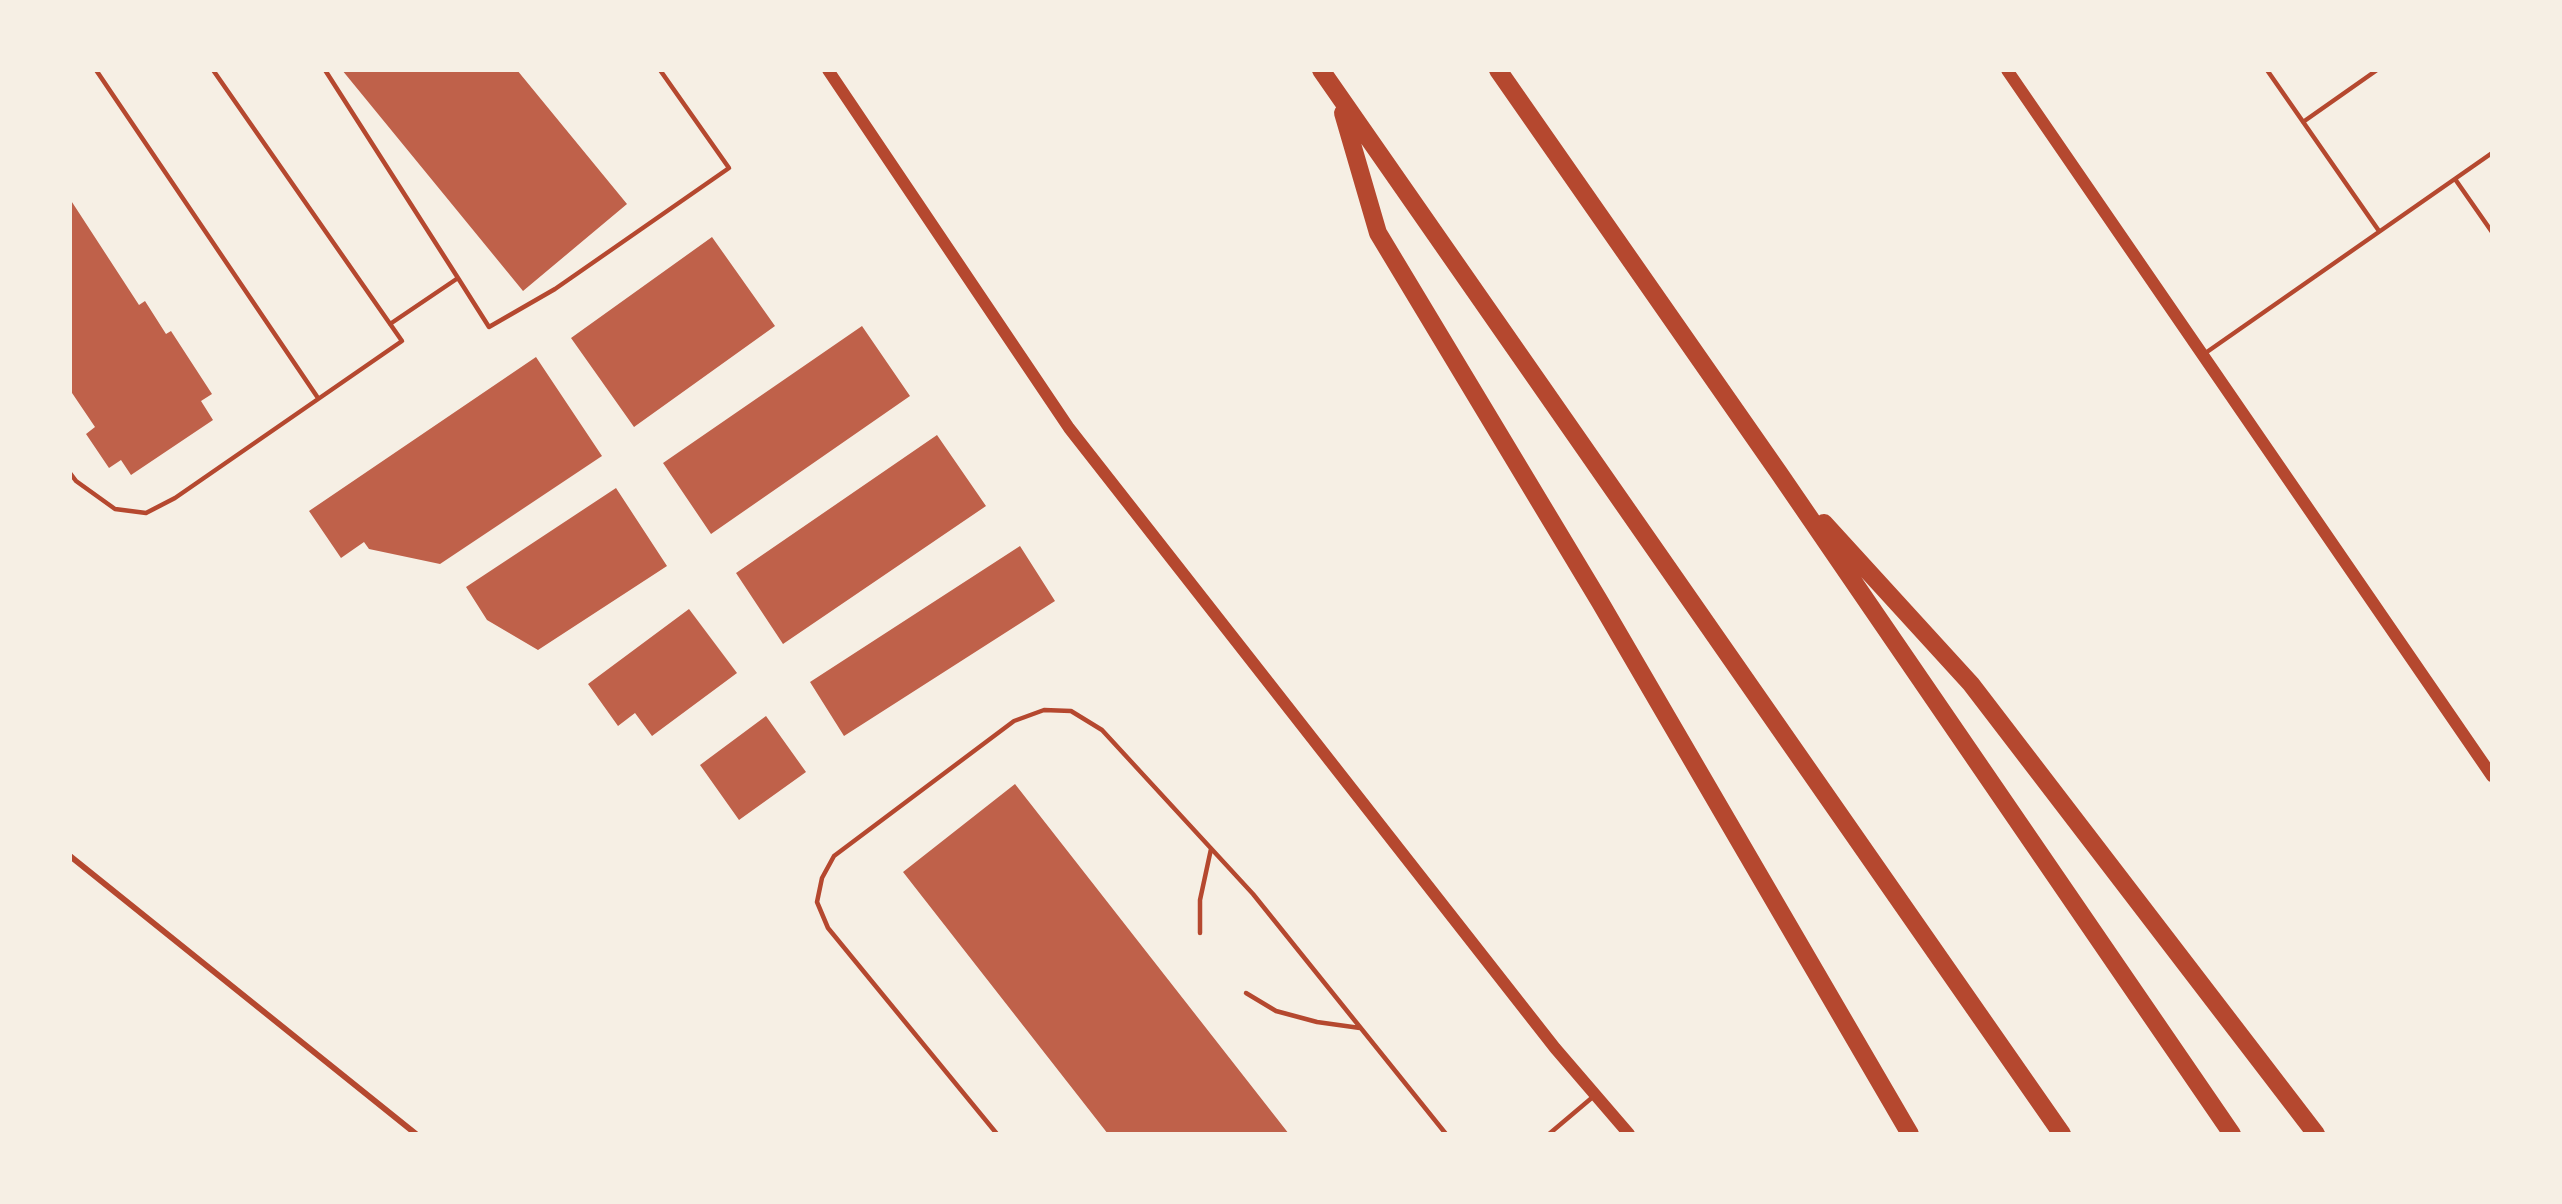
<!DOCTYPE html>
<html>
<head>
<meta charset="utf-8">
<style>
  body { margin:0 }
  #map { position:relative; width:2562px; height:1204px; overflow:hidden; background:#f6efe4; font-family:Inter,sans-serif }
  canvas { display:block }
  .frame { position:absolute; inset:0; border:72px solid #f6efe4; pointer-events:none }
</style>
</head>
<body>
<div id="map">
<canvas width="2562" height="1204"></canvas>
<div class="frame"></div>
</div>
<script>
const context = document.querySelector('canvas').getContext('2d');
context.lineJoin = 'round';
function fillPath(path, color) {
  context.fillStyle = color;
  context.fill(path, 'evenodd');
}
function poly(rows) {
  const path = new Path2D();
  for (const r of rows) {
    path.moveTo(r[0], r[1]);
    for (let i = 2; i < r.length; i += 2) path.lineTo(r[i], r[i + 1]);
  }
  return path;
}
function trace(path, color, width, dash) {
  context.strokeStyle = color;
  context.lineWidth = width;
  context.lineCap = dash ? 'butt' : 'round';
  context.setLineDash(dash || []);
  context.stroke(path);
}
fillPath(poly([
  [342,70,517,70,627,204,523,291],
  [70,199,139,305,145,301,166,334,171,331,212,394,201,401,213,420,131,475,121,460,109,468,86,434,95,427,70,390],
  [712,237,775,326,634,427,571,338],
  [862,326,910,396,711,534,663,463],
  [536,357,602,456,440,564,369,549,364,542,341,558,309,511],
  [937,435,986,506,783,644,736,573],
  [616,488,667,566,538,650,487,620,466,587],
  [1020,546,1055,601,844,736,810,682],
  [689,609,737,673,652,736,635,713,618,726,588,684],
  [766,716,806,772,739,820,700,765],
  [1015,784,1289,1134,1108,1134,903,872]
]), '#bf614a');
trace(poly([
  [96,70,318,398],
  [325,70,458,278],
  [2267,70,2379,231],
  [2303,122,2377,70],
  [2455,179,2492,232],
  [390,324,458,278,489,327,555,289,729,168,660,70],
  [2204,354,2492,153],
  [70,473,76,481,115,509,146,513,175,498,402,341,213,70],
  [1200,933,1200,900,1211,849],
  [1246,993,1276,1011,1317,1022,1360,1028],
  [997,1134,828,928,817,902,822,878,834,856,1014,721,1044,710,1071,711,1102,730,1253,894,1446,1134],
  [1549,1134,1594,1096]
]), '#b5482f', 4.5);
trace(poly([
  [70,856,416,1134]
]), '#b5482f', 6);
trace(poly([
  [828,70,1069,428,1555,1048,1629,1134],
  [2007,70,2492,776]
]), '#b5482f', 12);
trace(poly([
  [1321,70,2062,1134],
  [1498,70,1779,473,2232,1134],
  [1343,113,1378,233,1600,602,1910,1134],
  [1824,523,1971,684,2316,1134]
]), '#b5482f', 18);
</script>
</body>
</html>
